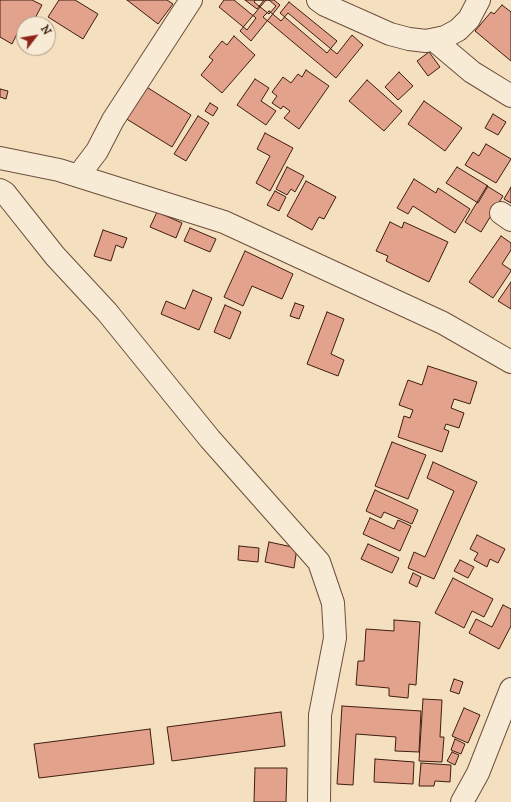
<!DOCTYPE html>
<html>
<head>
<meta charset="utf-8">
<style>
  body { margin:0 }
  #map { position:relative; width:511px; height:802px; overflow:hidden; background:#f4e0bf; font-family:"IM FELL DW Pica",serif }
  canvas { display:block }
  .north { position:absolute; left:16px; top:16px; width:40px; height:40px; box-sizing:border-box; background:#f8ebd5; border:1px solid #ae9986; border-radius:50%; rotate:59deg; font-size:11px; font-weight:700; line-height:16px; text-align:center; color:#3f1d10 }
  .north::after { content:''; display:block; margin:auto; width:14px; height:18px; background:#8f2418; clip-path:polygon(50% 0,100% 100%,50% 72%,0 100%) }
</style>
</head>
<body>
<div id="map">
<canvas width="511" height="802"></canvas>
<div class="north">N</div>
</div>
<script>
const context = document.querySelector('canvas').getContext('2d');
context.lineJoin = 'round';
function fillPath(path, color) {
  context.fillStyle = color;
  context.fill(path, 'evenodd');
}
function poly(rows) {
  const path = new Path2D();
  for (const r of rows) {
    path.moveTo(r[0], r[1]);
    for (let i = 2; i < r.length; i += 2) path.lineTo(r[i], r[i + 1]);
  }
  return path;
}
function trace(path, color, width, dash) {
  context.strokeStyle = color;
  context.lineWidth = width;
  context.lineCap = dash ? 'butt' : 'round';
  context.setLineDash(dash || []);
  context.stroke(path);
}
const building = poly([
  [0,0,32,0,42,5,32,24,27,24,23,22,12,44,0,37,0,0],
  [59,0,75,0,98,14,83,39,48,17,59,0],
  [127,0,167,0,173,4,158,24,127,0],
  [224,0,234,0,256,18,247,30,219,7,224,0],
  [245,0,264,0,257,9,245,0],
  [255,0,269,0,276,6,269,14,254,2,255,0],
  [266,0,274,0,280,5,251,41,240,31,266,0],
  [289,2,337,41,327,53,280,13,289,2],
  [502,5,511,12,511,61,475,31,491,12,494,14,502,5],
  [269,11,281,21,288,13,337,54,352,35,363,45,336,78,263,17,269,11],
  [234,36,255,55,222,93,201,75,213,60,209,57,222,41,227,45,234,36],
  [429,52,440,67,428,76,417,61,429,52],
  [306,70,329,86,299,129,284,118,290,111,283,106,281,109,272,103,277,96,272,92,283,77,291,83,298,74,302,77,306,70],
  [399,72,413,86,398,100,385,87,399,72],
  [255,79,269,88,261,101,276,111,266,125,237,105,255,79],
  [367,80,402,111,384,131,349,101,367,80],
  [145,86,191,115,172,147,125,118,145,86],
  [0,89,8,91,6,99,0,97,0,89],
  [424,101,462,128,445,151,408,124,424,101],
  [210,103,218,108,213,116,205,111,210,103],
  [493,114,506,122,498,135,485,128,493,114],
  [198,116,209,123,186,161,174,154,198,116],
  [265,133,293,148,270,191,256,183,270,156,257,149,265,133],
  [486,144,511,159,496,183,465,165,473,152,479,156,486,144],
  [287,167,304,176,295,192,291,189,287,195,276,189,287,167],
  [457,167,488,186,478,203,446,183,457,167],
  [414,179,436,193,438,188,470,209,455,233,413,206,408,214,397,208,414,179],
  [306,181,336,197,324,219,319,217,312,230,287,216,306,181],
  [487,186,503,196,481,232,465,222,487,186],
  [511,187,511,203,504,199,511,187],
  [275,191,286,197,279,211,267,205,275,191],
  [157,212,182,223,176,238,150,227,157,212],
  [390,222,402,228,404,222,448,242,429,282,386,261,388,256,376,251,390,222],
  [190,228,216,239,210,252,184,241,190,228],
  [103,230,127,238,123,248,116,245,111,261,94,256,103,230],
  [501,236,511,243,511,250,502,264,511,270,511,271,493,298,469,282,501,236],
  [245,251,293,274,282,299,252,286,243,306,224,297,245,251],
  [511,282,511,309,498,301,511,282],
  [193,290,212,298,199,330,161,314,166,301,185,309,193,290],
  [295,303,304,306,299,319,290,316,295,303],
  [225,305,241,312,230,339,214,332,225,305],
  [327,312,344,319,331,354,344,360,338,376,307,364,327,312],
  [428,366,477,382,470,404,454,399,451,408,464,413,459,428,446,424,444,429,449,431,442,452,398,437,404,416,410,418,413,410,399,405,408,380,422,385,428,366],
  [392,442,426,455,408,499,375,486,392,442],
  [433,462,477,482,434,579,408,568,414,552,425,557,454,491,427,478,433,462],
  [375,490,418,510,412,524,384,512,381,518,366,511,375,490],
  [370,518,394,529,398,520,411,526,400,551,363,534,370,518],
  [477,535,505,549,498,563,490,559,487,567,474,560,478,553,470,549,477,535],
  [269,542,297,548,294,568,265,562,269,542],
  [368,544,399,558,392,573,361,559,368,544],
  [239,546,259,548,258,562,238,560,239,546],
  [460,560,474,567,468,578,454,571,460,560],
  [413,573,421,577,417,587,409,583,413,573],
  [453,578,493,599,484,617,472,611,464,628,435,613,453,578],
  [503,605,511,609,511,626,499,649,469,633,476,619,492,627,503,605],
  [394,620,420,622,416,685,409,684,408,698,389,696,389,688,356,685,358,661,364,661,366,629,394,631,394,620],
  [454,679,463,682,459,694,450,691,454,679],
  [423,699,442,700,440,737,444,737,442,762,419,761,423,699],
  [342,706,421,711,419,752,395,751,396,737,356,734,353,785,337,784,342,706],
  [464,708,480,715,468,743,452,736,464,708],
  [281,712,285,746,172,761,167,727,281,712],
  [150,729,154,764,39,778,34,744,150,729],
  [455,739,465,744,461,754,451,750,455,739],
  [452,752,459,755,455,765,447,761,452,752],
  [375,759,414,762,413,784,374,782,375,759],
  [421,763,451,765,450,782,435,781,434,786,419,786,421,763],
  [255,768,287,768,286,802,254,802,255,768]
]);
fillPath(building, '#e2a28c');
trace(building, '#3f1d10', 1);
const minor = poly([
  [318,0,325,5,390,34,409,39,426,41,445,37,458,30,469,19,479,0],
  [434,40,472,72,511,96],
  [0,158,59,170,224,222,443,323,511,362],
  [78,176,97,151,113,120,191,0],
  [0,190,5,193,55,256,107,312,210,439,319,562,333,603,335,638,320,715,319,802],
  [501,213,511,220],
  [462,802,478,773,511,689]
]);
trace(minor, '#6c4e3c', 24);
trace(minor, '#f8ebd5', 22);
</script>
</body>
</html>
